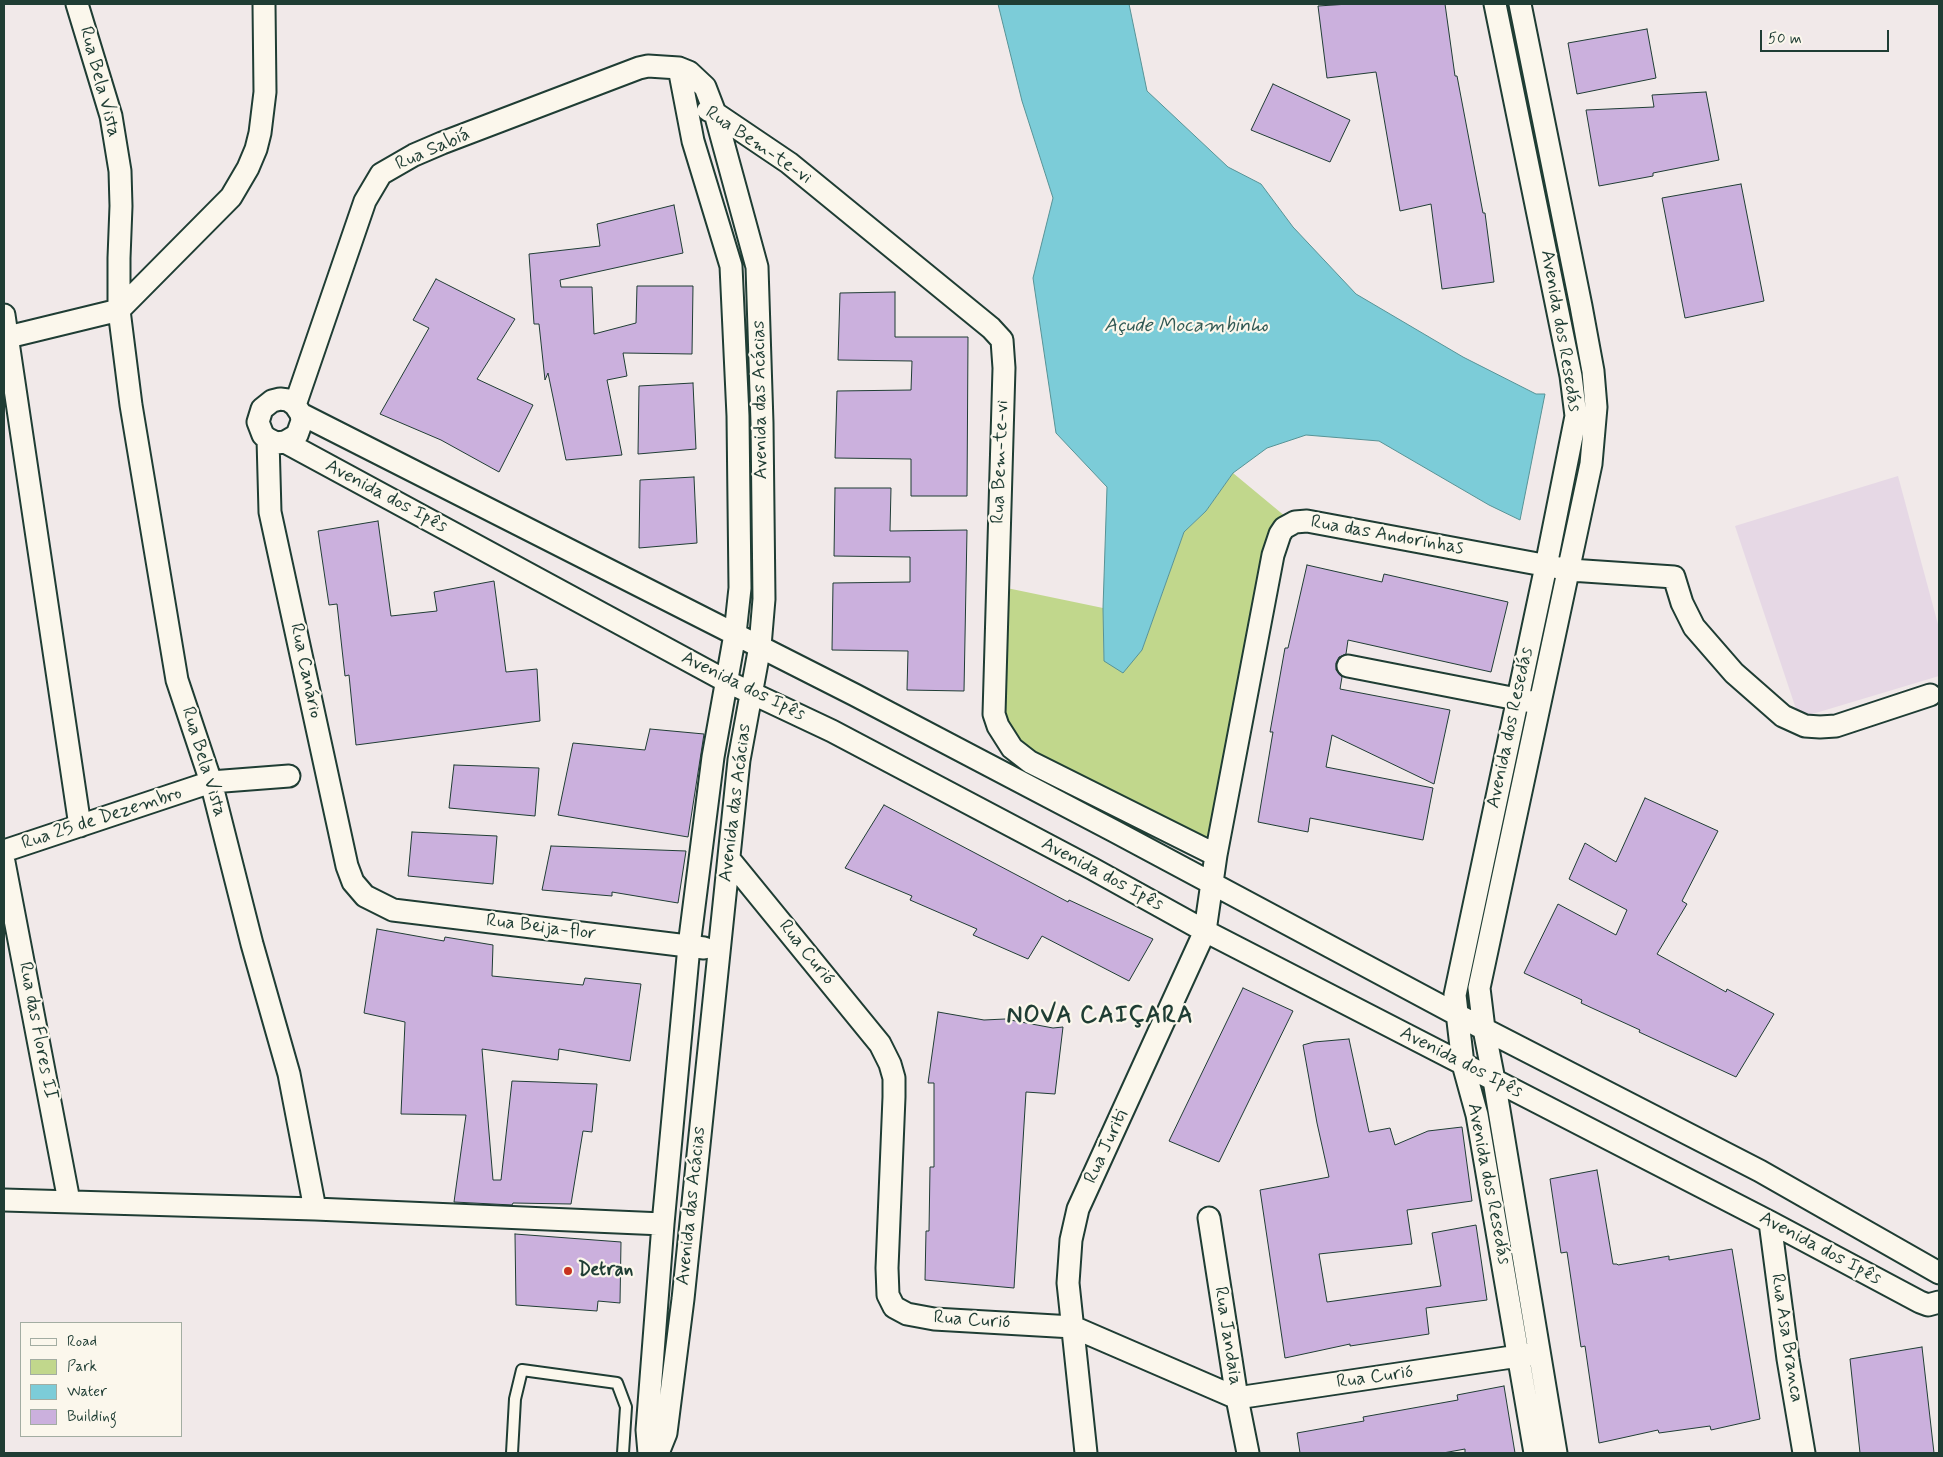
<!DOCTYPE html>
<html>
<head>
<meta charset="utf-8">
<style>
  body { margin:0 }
  #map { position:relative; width:1943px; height:1457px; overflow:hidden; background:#f1e9e9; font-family:Mynerve,sans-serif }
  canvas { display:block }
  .frame { position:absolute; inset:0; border:5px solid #1f3d34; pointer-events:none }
  .legend { position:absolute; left:20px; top:1322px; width:162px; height:115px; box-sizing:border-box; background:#fbf7ec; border:1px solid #a3ada2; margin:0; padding:6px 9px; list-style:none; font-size:15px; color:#1f3d34 }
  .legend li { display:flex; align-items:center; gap:10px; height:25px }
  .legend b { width:25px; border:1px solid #a3ada2 }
  .scale { position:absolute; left:1760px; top:30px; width:129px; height:22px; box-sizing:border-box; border:2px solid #1f3d34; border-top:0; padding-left:6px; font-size:15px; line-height:18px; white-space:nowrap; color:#1f3d34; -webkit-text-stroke:4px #fbf7ec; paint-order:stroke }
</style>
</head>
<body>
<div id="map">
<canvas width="1943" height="1457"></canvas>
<div class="frame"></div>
<ul class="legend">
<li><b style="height:6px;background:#fbf7ec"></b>Road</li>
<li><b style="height:14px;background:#c1d78c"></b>Park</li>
<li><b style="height:14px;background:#7cccd8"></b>Water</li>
<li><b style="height:14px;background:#cbb0dd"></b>Building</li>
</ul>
<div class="scale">50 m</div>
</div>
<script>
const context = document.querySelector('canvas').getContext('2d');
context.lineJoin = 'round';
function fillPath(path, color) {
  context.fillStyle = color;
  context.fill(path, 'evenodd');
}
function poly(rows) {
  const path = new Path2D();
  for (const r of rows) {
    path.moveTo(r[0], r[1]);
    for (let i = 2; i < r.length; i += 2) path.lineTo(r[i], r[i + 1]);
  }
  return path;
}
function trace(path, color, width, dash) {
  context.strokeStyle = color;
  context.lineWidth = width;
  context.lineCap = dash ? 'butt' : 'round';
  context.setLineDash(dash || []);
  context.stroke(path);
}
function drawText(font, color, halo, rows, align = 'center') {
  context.font = font + ' Mynerve,sans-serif';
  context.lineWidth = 4.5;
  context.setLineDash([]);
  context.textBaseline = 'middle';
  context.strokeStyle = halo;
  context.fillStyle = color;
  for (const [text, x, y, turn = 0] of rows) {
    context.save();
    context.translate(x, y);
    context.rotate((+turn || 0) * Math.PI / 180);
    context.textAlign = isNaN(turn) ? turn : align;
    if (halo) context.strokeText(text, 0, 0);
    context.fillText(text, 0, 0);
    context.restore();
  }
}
fillPath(poly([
  [1898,476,1939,628,1939,676,1799,718,1735,526]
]), '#e6d8e5');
fillPath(poly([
  [1233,473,1286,517,1215,853,1033,759,999,713,1002,587,1103,608,1104,661,1142,650,1184,532,1206,511]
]), '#c1d78c');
const water = poly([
  [998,4,1129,4,1147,91,1228,167,1261,184,1293,227,1356,294,1463,357,1536,394,1545,394,1520,520,1489,505,1379,441,1306,435,1267,448,1233,473,1206,511,1184,532,1142,650,1123,673,1104,661,1103,608,1107,487,1056,433,1033,278,1053,198,1022,101,998,4]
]);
fillPath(water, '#7cccd8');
trace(water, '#579396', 1);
const building = poly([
  [1349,4,1445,4,1455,76,1457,76,1483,213,1485,213,1494,282,1442,289,1431,204,1400,211,1376,72,1327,78,1318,6,1349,4],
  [1647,29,1656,78,1577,94,1568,43,1647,29],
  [1273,84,1350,120,1330,162,1251,130,1273,84],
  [1706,92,1719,160,1653,173,1653,176,1599,186,1586,110,1654,107,1652,95,1706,92],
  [1741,184,1764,301,1685,318,1662,198,1741,184],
  [674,205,683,253,560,280,561,287,592,287,594,334,636,323,637,286,693,286,692,354,623,353,627,376,607,380,622,455,566,460,548,373,545,380,539,324,534,324,529,254,600,246,597,224,674,205],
  [436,279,515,319,477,379,533,405,499,472,441,440,380,414,429,328,413,320,436,279],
  [895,292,895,337,968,337,967,496,911,496,911,459,835,458,837,391,911,390,912,361,838,360,840,293,895,292],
  [693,383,696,449,638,454,639,386,693,383],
  [694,477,697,543,639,548,640,480,694,477],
  [835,488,891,488,890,531,967,530,964,691,907,690,908,651,832,650,833,583,910,582,910,557,834,556,835,488],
  [378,521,391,616,437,611,434,592,494,581,506,672,537,669,540,721,356,745,349,675,345,676,337,604,329,605,318,531,378,521],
  [1307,565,1382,582,1384,574,1508,602,1491,672,1348,640,1346,654,1339,657,1336,663,1336,670,1342,677,1340,689,1450,710,1434,784,1332,735,1326,767,1433,788,1423,840,1310,818,1308,832,1258,822,1273,732,1270,732,1285,648,1288,648,1307,565],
  [650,729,704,734,688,837,558,815,573,743,645,750,650,729],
  [454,765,539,768,535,816,449,808,454,765],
  [1645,798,1718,831,1682,901,1687,904,1657,954,1726,992,1727,989,1774,1014,1736,1077,1639,1032,1640,1030,1581,1003,1582,1000,1524,973,1558,904,1616,935,1627,910,1569,879,1585,843,1616,862,1645,798],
  [884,805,1068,902,1069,900,1153,939,1129,981,1042,936,1028,959,973,935,977,929,910,900,912,896,845,868,884,805],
  [412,832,497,836,493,884,408,876,412,832],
  [551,846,686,851,678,903,612,892,612,896,542,890,551,846],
  [377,929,444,941,445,937,493,945,492,976,583,985,585,978,641,984,630,1061,559,1049,558,1060,482,1049,493,1180,501,1180,512,1081,597,1084,592,1132,583,1131,571,1204,513,1203,512,1205,454,1202,466,1115,401,1114,405,1022,364,1013,377,929],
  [1243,988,1293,1011,1219,1162,1169,1141,1243,988],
  [938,1012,984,1020,1005,1019,1053,1028,1063,1027,1055,1094,1026,1092,1014,1288,925,1280,926,1231,929,1231,930,1167,934,1167,934,1083,928,1083,938,1012],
  [1349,1039,1369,1132,1390,1128,1395,1145,1428,1131,1462,1127,1472,1201,1407,1210,1412,1244,1319,1254,1327,1302,1441,1286,1432,1233,1476,1225,1487,1300,1426,1308,1429,1334,1350,1346,1350,1344,1285,1358,1260,1190,1329,1177,1317,1123,1303,1045,1314,1042,1349,1039],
  [1597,1170,1613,1264,1617,1264,1618,1265,1669,1256,1669,1260,1732,1249,1760,1419,1711,1430,1710,1426,1659,1433,1658,1430,1599,1443,1585,1346,1581,1347,1567,1252,1561,1253,1550,1179,1597,1170],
  [515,1234,621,1242,620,1303,598,1301,597,1311,516,1305,515,1234],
  [1922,1347,1934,1453,1860,1453,1850,1359,1922,1347],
  [1504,1386,1515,1453,1465,1453,1465,1449,1443,1453,1300,1453,1297,1433,1364,1421,1363,1417,1458,1400,1457,1395,1504,1386]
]);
fillPath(building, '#cbb0dd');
trace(building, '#1f3d34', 1);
const lane = poly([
  [512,1453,515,1399,522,1370,617,1383,626,1407,623,1453]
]);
const street = poly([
  [77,4,111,116,120,171,121,206,119,258,119,310,131,405,177,680,211,782,252,944,289,1074,315,1209],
  [1495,4,1571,376,1576,416,1546,566,1455,995,1463,1064,1477,1115,1535,1453],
  [1520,4,1581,306,1593,371,1596,407,1591,464,1479,988,1484,1029,1494,1080,1556,1453],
  [708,110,715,113,789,163,991,328,1002,340,1004,368,994,714,998,726,1012,748,1030,762,1216,855],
  [4,315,80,826],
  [4,338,119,310,231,197,248,168,256,149,260,133,265,92,264,4],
  [295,405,365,201,381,174,414,155,442,143,639,68,648,66,679,68,689,72,705,87,715,113,757,267,762,423,764,599,760,646,739,760,683,1299,666,1433,658,1453],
  [301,414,855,695,1114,831,1484,1029,1760,1171,1939,1273],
  [268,439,270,512,347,866,353,882,365,896,393,910,704,948],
  [285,442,297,435,302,421,301,414,295,405,288,400,280,399,272,401,262,409,258,422,263,435,268,439,276,443,285,442,726,681,832,731,1093,869,1205,931,1770,1222,1920,1302,1928,1305,1939,1302],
  [1348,666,1532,702],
  [4,851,211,782,289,776],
  [729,859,880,1044,890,1064,894,1078,894,1097,887,1268,888,1295,894,1307,907,1314,934,1319,1073,1327,1237,1398,1532,1354],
  [4,862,69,1201],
  [4,1200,315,1209,663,1224],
  [1209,1218,1237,1398,1248,1453],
  [1770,1222,1788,1359,1804,1453],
  [649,1453,647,1430,663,1224,689,946,713,757,735,634,740,588,738,416,731,266,693,141,679,68],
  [1086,1453,1068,1283,1071,1240,1078,1209,1205,931,1216,855,1273,555,1280,534,1284,528,1295,522,1307,521,1570,570,1674,577,1682,603,1694,627,1734,673,1783,716,1805,726,1820,727,1836,726,1930,695]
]);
trace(lane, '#1f3d34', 14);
trace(street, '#1f3d34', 25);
trace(lane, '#fbf7ec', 10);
trace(street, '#fbf7ec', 21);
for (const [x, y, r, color] of [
  [568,1271,5,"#c8321e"]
]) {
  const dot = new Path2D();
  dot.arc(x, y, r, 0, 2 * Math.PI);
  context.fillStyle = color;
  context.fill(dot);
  trace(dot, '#fbf7ec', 2);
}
drawText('19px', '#1f3d34', '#fbf7ec', [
  ["Rua Bela Vista",99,82,75],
  ["Rua Bem-te-vi",758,146,34],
  ["Rua Sabiá",433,150,-24],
  ["Avenida dos Resedás",1560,331,80],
  ["Avenida das Acácias",761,400,-91],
  ["Rua Bem-te-vi",1001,462,-88],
  ["Avenida dos Ipês",386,497,28],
  ["Rua das Andorinhas",1387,536,10],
  ["Rua Canário",305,671,78],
  ["Avenida dos Ipês",743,687,26],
  ["Avenida dos Resedás",1511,728,-78],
  ["Rua Bela Vista",203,762,73],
  ["Avenida das Acácias",736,803,-83],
  ["Rua 25 de Dezembro",102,819,-18],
  ["Avenida dos Ipês",1102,875,28],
  ["Rua Beija-flor",541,928,7],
  ["Rua Curió",806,953,51],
  ["Rua das Flores II",37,1031,79],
  ["Avenida dos Ipês",1461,1063,27],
  ["Rua Juriti",1107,1147,-65],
  ["Avenida dos Resedás",1488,1184,79],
  ["Avenida das Acácias",692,1206,-84],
  ["Avenida dos Ipês",1820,1249,28],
  ["Rua Curió",972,1321,4],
  ["Rua Jandaia",1227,1336,81],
  ["Rua Asa Branca",1786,1338,81],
  ["Rua Curió",1375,1378,-8]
]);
drawText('bold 19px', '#1f3d34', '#fbf7ec', [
  ["Detran",578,1271]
], 'left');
drawText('italic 20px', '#325a55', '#fbf7ec', [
  ["Açude Mocambinho",1186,327]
]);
context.letterSpacing = '1px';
drawText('bold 24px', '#1f3d34', '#fbf7ec', [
  ["NOVA CAIÇARA",1100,1017]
]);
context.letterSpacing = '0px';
</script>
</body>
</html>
